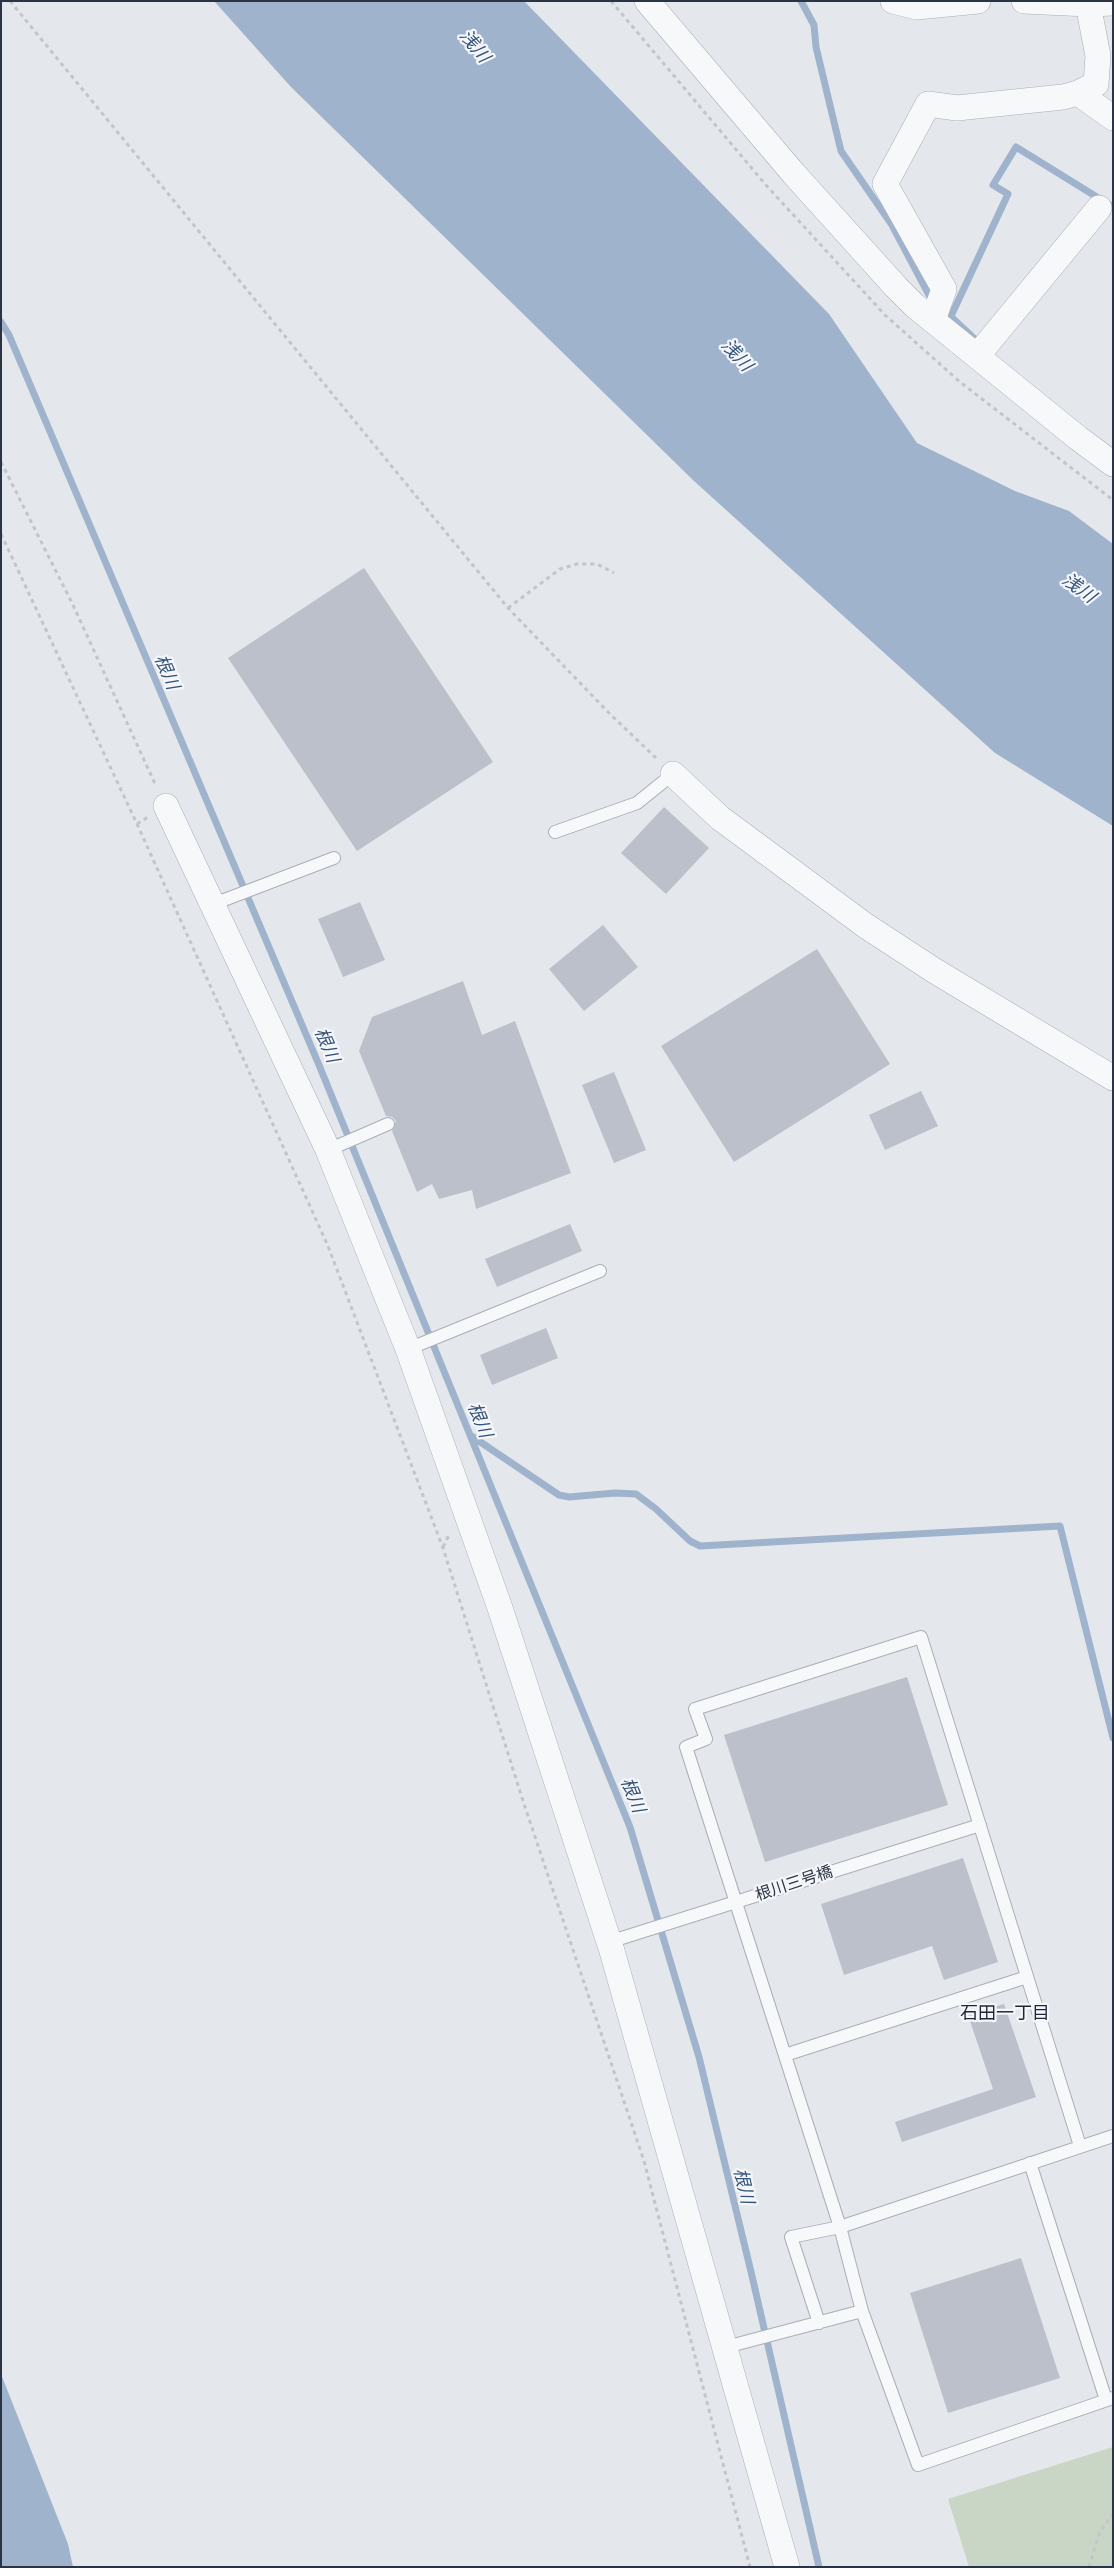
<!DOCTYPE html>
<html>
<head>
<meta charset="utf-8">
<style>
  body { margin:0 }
  #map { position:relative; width:1114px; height:2568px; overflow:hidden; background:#e4e7ec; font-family:"Exo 2",sans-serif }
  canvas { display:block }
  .frame { position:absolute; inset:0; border:2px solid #2b3445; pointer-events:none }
</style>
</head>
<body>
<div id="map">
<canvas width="1114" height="2568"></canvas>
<div class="frame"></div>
</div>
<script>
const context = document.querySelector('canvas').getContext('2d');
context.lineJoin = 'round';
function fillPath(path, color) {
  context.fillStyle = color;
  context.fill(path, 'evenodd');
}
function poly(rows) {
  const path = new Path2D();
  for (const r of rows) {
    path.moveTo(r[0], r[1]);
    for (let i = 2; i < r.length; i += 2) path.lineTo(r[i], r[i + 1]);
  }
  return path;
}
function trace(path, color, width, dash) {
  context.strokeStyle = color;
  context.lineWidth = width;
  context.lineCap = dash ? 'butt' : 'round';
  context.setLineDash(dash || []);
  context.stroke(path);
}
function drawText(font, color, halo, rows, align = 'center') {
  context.font = font + ' "Exo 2","Noto Sans JP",sans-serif';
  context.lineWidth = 4.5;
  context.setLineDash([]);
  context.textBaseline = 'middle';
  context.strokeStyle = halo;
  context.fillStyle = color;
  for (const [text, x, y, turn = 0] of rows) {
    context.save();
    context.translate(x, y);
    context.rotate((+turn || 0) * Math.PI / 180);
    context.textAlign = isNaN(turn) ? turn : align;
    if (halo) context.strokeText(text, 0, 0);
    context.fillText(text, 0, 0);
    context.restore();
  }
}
fillPath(poly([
  [1113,2447,1113,2567,969,2567,948,2499]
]), '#c9d6c5');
fillPath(poly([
  [214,1,524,1,829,314,917,443,1015,491,1069,511,1113,544,1113,826,995,753,694,481,291,87],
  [1,2374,68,2544,73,2567,1,2567]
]), '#9fb4cc');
trace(poly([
  [801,1,814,25,816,47,841,151,892,225,929,295],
  [948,314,977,341],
  [951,316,1008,194,993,185,1016,147,1113,207],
  [1,322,9,335,319,1065,630,1827,699,2057,752,2276,819,2567],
  [470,1435,559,1495,569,1497,615,1493,636,1494,656,1509,690,1541,700,1546,1060,1526,1113,1738]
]), '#9fb4cc', 7);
fillPath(poly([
  [364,568,493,762,357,851,228,658],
  [664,807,709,848,666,894,621,853],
  [360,902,385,960,343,977,318,919],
  [603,925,638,967,584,1011,549,969],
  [817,949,890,1064,734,1162,661,1046],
  [463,981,482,1035,515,1021,571,1173,476,1209,472,1190,439,1199,432,1184,417,1192,392,1131,396,1121,392,1117,386,1116,359,1051,372,1017],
  [614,1072,646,1150,614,1163,582,1085],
  [921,1091,938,1126,885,1150,869,1115],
  [570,1224,582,1251,497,1287,485,1259],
  [546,1328,558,1358,492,1385,480,1355],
  [907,1677,948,1805,765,1862,724,1735],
  [963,1858,998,1962,944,1980,932,1946,844,1975,821,1904],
  [1004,2004,1036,2097,902,2142,895,2122,993,2089,968,2015],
  [1021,2258,1060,2378,948,2413,910,2293]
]), '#bbc0ca');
const lane = poly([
  [555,832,637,803,673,774],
  [211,901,224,900,334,858],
  [328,1150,388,1124],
  [408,1349,600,1271],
  [609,1942,980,1825],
  [785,2055,1027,1977],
  [1030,2163,1106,2400],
  [862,2311,918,2465,1113,2398],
  [819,2323,791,2237,840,2227,1113,2136],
  [726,2347,862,2311,840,2227,686,1747,706,1739,695,1709,921,1637,1080,2146]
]);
const street = poly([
  [647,1,794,174,896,287,915,306,1078,438,1113,464],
  [893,1,917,7,978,1],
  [1088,4,1113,3],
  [1078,93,1113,118],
  [933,320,944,289,885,184,928,104,957,108,1063,97,1078,93,1096,84,1098,56,1088,4,1024,1],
  [977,356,1099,208],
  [673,774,720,818,866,926,935,971,1113,1078],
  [166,806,328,1150,408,1349,500,1608,612,1951,787,2567]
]);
trace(lane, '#a9aeb7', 14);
trace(street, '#a9aeb7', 26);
trace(poly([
  [10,1,508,608,608,712,656,758],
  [611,1,765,184,885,315,960,382,1113,500],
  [1,462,73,605,156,786],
  [1,534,137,824,328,1246,443,1548,524,1804,644,2161,750,2567],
  [508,608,560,569,577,564,597,564,614,573],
  [137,824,148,817],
  [443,1547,449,1535],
  [1089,2567,1100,2531,1113,2515]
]), '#c2c5cb', 3, [4, 4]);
trace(lane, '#f7f8fa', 12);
trace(street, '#f7f8fa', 25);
drawText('16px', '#2b3445', '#f4f6f9', [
  ["根川三号橋",794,1883,-18]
]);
drawText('italic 18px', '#34527a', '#f4f6f9', [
  ["浅川",475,46,51],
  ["浅川",737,355,48],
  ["浅川",1079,588,37],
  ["根川",167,672,67],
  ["根川",327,1045,67],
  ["根川",480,1420,68],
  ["根川",633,1795,68],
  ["根川",744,2186,77]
]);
drawText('18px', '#1d2536', '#f4f6f9', [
  ["石田一丁目",1005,2013]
]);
</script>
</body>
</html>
